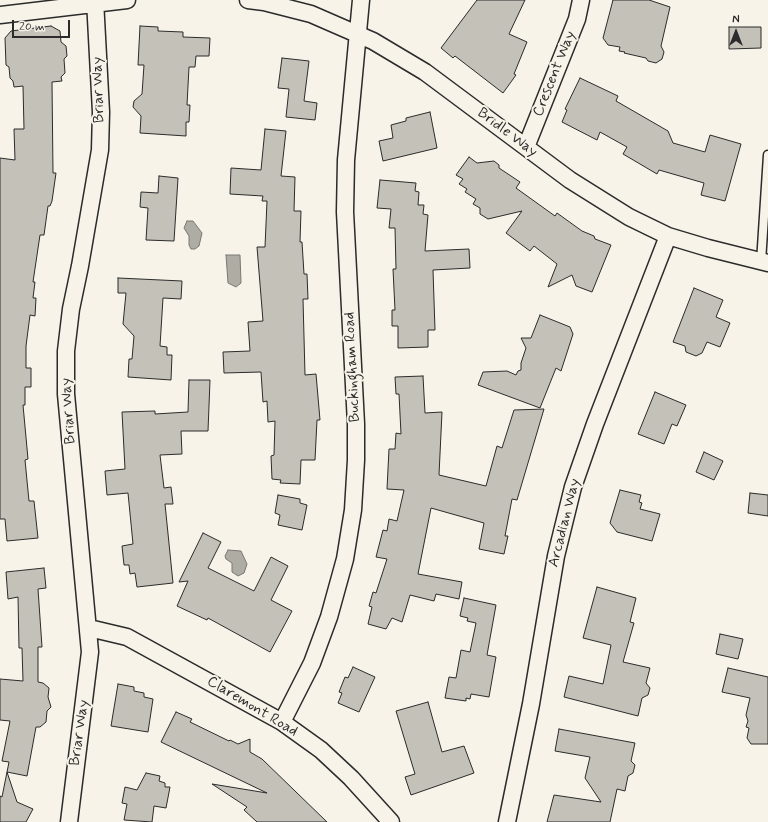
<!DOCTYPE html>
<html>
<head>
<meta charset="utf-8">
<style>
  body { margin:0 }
  #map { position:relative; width:768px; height:822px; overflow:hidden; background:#f7f3e8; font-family:Mynerve,sans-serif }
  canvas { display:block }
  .north { position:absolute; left:716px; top:12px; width:40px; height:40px; -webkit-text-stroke:3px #f7f3e8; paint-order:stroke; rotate:0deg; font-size:11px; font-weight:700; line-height:16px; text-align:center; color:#2b2b2b }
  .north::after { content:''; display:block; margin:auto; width:14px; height:18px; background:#2b2b2b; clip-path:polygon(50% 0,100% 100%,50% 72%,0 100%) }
  .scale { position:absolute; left:12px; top:20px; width:58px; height:18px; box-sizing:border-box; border:2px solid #2b2b2b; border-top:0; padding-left:5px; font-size:12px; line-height:14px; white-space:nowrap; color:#2b2b2b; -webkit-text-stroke:3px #f7f3e8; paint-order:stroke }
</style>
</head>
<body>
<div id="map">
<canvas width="768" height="822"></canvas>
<div class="north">N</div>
<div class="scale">20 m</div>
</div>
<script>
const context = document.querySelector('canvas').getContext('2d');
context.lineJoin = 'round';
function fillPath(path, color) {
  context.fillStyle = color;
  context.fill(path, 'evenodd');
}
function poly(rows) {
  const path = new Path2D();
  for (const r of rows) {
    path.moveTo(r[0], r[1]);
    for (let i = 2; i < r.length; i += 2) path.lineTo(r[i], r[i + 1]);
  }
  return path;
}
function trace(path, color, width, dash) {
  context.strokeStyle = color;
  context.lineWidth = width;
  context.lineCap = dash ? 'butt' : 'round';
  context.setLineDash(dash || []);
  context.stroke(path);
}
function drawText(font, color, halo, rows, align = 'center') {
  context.font = font + ' Mynerve,sans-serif';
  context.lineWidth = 4;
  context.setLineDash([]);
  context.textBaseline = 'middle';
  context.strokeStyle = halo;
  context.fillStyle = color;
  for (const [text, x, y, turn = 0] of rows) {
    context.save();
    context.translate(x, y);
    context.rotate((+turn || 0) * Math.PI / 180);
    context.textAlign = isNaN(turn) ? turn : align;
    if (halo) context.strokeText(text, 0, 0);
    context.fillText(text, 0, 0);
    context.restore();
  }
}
const water = poly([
  [187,221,193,221,202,233,199,246,195,249,191,249,189,245,189,236,184,228,187,221],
  [226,255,240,255,241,283,236,287,228,283,226,255],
  [228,550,241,551,247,564,244,573,238,576,232,572,232,563,226,559,225,556,228,550]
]);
fillPath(water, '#afaca4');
trace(water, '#7a7874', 1);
const building = poly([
  [477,0,525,0,509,34,527,42,514,74,516,75,503,93,455,56,453,58,441,48,477,0],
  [613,0,649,0,670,7,661,46,664,52,662,59,656,63,648,61,646,58,624,53,625,52,619,51,620,47,608,45,603,38,613,0],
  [51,26,60,31,61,42,66,46,67,56,64,59,65,73,61,77,62,81,52,82,53,173,56,173,52,201,50,206,48,206,44,235,40,235,33,282,35,282,33,298,36,298,35,316,30,315,26,346,26,368,31,368,31,387,25,387,25,405,23,405,28,459,25,460,29,501,34,501,38,538,7,541,5,519,0,519,0,158,15,160,14,129,24,129,23,86,14,87,13,81,10,78,9,67,6,65,5,38,11,31,51,26],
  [140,26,158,27,158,31,183,32,183,37,210,38,209,56,196,56,195,67,189,67,187,105,190,105,189,122,186,122,186,136,140,133,141,116,133,107,134,101,142,94,144,65,138,65,140,26],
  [729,27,761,27,761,48,729,49,729,27],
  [282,58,309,61,304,101,317,103,315,120,286,117,289,89,278,88,282,58],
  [580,78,618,96,616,101,668,131,673,143,705,152,710,135,741,144,725,201,701,195,704,183,659,170,657,174,623,154,627,147,600,132,597,140,562,122,567,110,565,109,580,78],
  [430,112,437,148,383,161,379,141,393,138,391,125,406,121,406,118,430,112],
  [265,129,286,131,281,176,295,177,294,211,301,211,300,242,302,242,304,274,307,274,308,299,303,299,305,375,316,374,320,420,317,420,315,460,301,460,300,484,280,483,281,480,272,479,271,456,274,455,275,421,268,422,267,401,263,402,261,372,224,373,223,352,250,351,248,322,263,321,257,247,265,247,267,201,262,201,263,196,230,194,231,168,261,170,265,129],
  [469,157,477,163,494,161,499,165,499,168,520,182,516,188,555,216,557,213,582,231,594,236,595,239,611,245,592,292,576,286,572,275,548,287,557,264,534,246,530,251,506,233,522,211,488,219,480,214,480,208,473,204,476,199,465,192,467,189,459,184,463,179,456,175,469,157],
  [159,176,178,178,174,241,146,240,148,208,140,207,141,192,158,193,159,176],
  [380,180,416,183,415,191,419,192,418,205,424,205,423,214,428,215,425,251,469,249,470,268,433,270,435,330,428,330,428,347,398,348,398,326,392,326,392,310,395,310,393,269,396,269,395,228,389,228,391,209,377,208,380,180],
  [118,278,182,281,181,299,163,298,160,346,167,347,167,355,172,355,171,380,128,377,129,359,132,359,134,336,123,324,126,293,118,293,118,278],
  [694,288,723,300,716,317,730,323,720,347,707,342,702,353,696,356,686,352,685,346,673,342,694,288],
  [540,315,570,327,573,334,561,371,556,368,540,408,478,385,483,372,507,371,516,375,518,371,521,370,521,363,526,348,521,338,531,338,540,315],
  [423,376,425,413,442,412,439,475,486,486,497,446,502,448,514,410,544,409,517,500,512,499,505,536,508,536,504,554,479,549,484,523,431,508,418,574,462,582,459,599,436,594,434,601,410,595,402,622,392,618,386,629,368,624,372,607,369,606,373,592,376,593,387,559,376,557,383,530,387,531,389,519,397,521,404,490,387,489,389,449,395,449,396,433,401,434,399,394,396,394,395,377,423,376],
  [189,380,210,380,208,431,181,431,182,454,160,455,164,488,171,487,173,504,165,504,173,583,137,587,135,573,130,574,129,565,124,565,122,546,133,544,128,493,107,495,105,471,125,469,122,412,155,411,155,414,188,412,189,380],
  [655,392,686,405,677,426,672,424,664,444,638,434,655,392],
  [704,452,723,461,714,480,696,472,704,452],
  [620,490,641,495,639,502,642,503,640,509,660,514,652,541,617,532,610,523,620,490],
  [750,493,768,495,768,516,748,513,750,493],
  [278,495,300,499,300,503,307,505,302,530,278,525,280,515,275,513,278,495],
  [203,533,221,542,208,568,254,591,271,557,288,566,271,600,292,611,270,652,208,618,207,620,177,606,188,581,179,582,203,533],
  [44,568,46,588,38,589,42,647,38,647,38,682,43,683,49,688,48,697,51,707,47,711,46,722,40,727,36,727,27,776,7,772,17,802,33,809,26,822,0,822,0,796,2,797,9,762,2,761,10,721,0,720,0,679,23,681,22,648,19,648,18,597,8,599,6,572,44,568],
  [597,587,636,598,630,622,634,623,623,662,650,668,646,683,650,688,648,695,642,698,638,716,564,697,569,676,603,684,611,645,583,638,597,587],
  [464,598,496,605,487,655,496,657,489,697,471,694,470,699,466,698,466,701,445,698,449,677,456,678,461,650,470,652,476,623,467,621,468,618,460,616,464,598],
  [720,634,743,639,738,659,716,654,720,634],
  [353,667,375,677,359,712,338,703,342,693,339,692,345,677,348,678,353,667],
  [728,668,768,677,768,744,751,744,747,738,749,728,746,727,748,721,746,715,750,698,722,692,728,668],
  [118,684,134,687,134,691,144,693,144,697,153,699,148,732,111,726,118,684],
  [428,702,442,752,464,746,474,773,411,795,405,777,415,774,396,711,428,702],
  [176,712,192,719,190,722,229,741,230,740,238,744,250,739,250,752,262,759,327,822,257,822,244,810,247,807,212,784,267,793,161,742,176,712],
  [559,729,635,743,631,761,635,765,633,773,628,776,625,791,617,789,610,822,547,822,554,795,601,802,585,778,590,757,555,751,559,729],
  [146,773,160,776,159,781,165,783,165,787,170,787,166,808,154,806,152,822,124,820,127,804,122,803,125,787,137,790,146,773]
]);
fillPath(building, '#c4c1b9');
trace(building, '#2b2b2b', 1);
const lane = poly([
  [761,262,768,155]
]);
const street = poly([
  [248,0,264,2,311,14,373,41,425,72,570,180,629,217,668,236,708,248,768,263],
  [0,15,127,0],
  [526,147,577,19,581,0],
  [89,628,127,637,282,722,321,750,351,778,391,822],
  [282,722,312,663,329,617,345,559,353,510,356,460,356,424,345,212,346,160,361,0],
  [69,822,90,652,66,394,66,351,71,309,80,266,100,150,101,112,95,0],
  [507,822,531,704,556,556,573,487,595,424,668,236]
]);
trace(lane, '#2b2b2b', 11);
trace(street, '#2b2b2b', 19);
trace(lane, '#f7f3e8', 8);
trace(street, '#f7f3e8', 16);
drawText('15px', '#2b2b2b', '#f7f3e8', [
  ["Crescent Way",555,74,-68],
  ["Briar Way",99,90,-92],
  ["Bridle Way",507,133,37],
  ["Buckingham Road",353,367,-93],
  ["Briar Way",69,411,-94],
  ["Arcadian Way",565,523,-76],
  ["Claremont Road",252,707,31],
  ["Briar Way",80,733,-82]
]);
</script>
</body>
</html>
